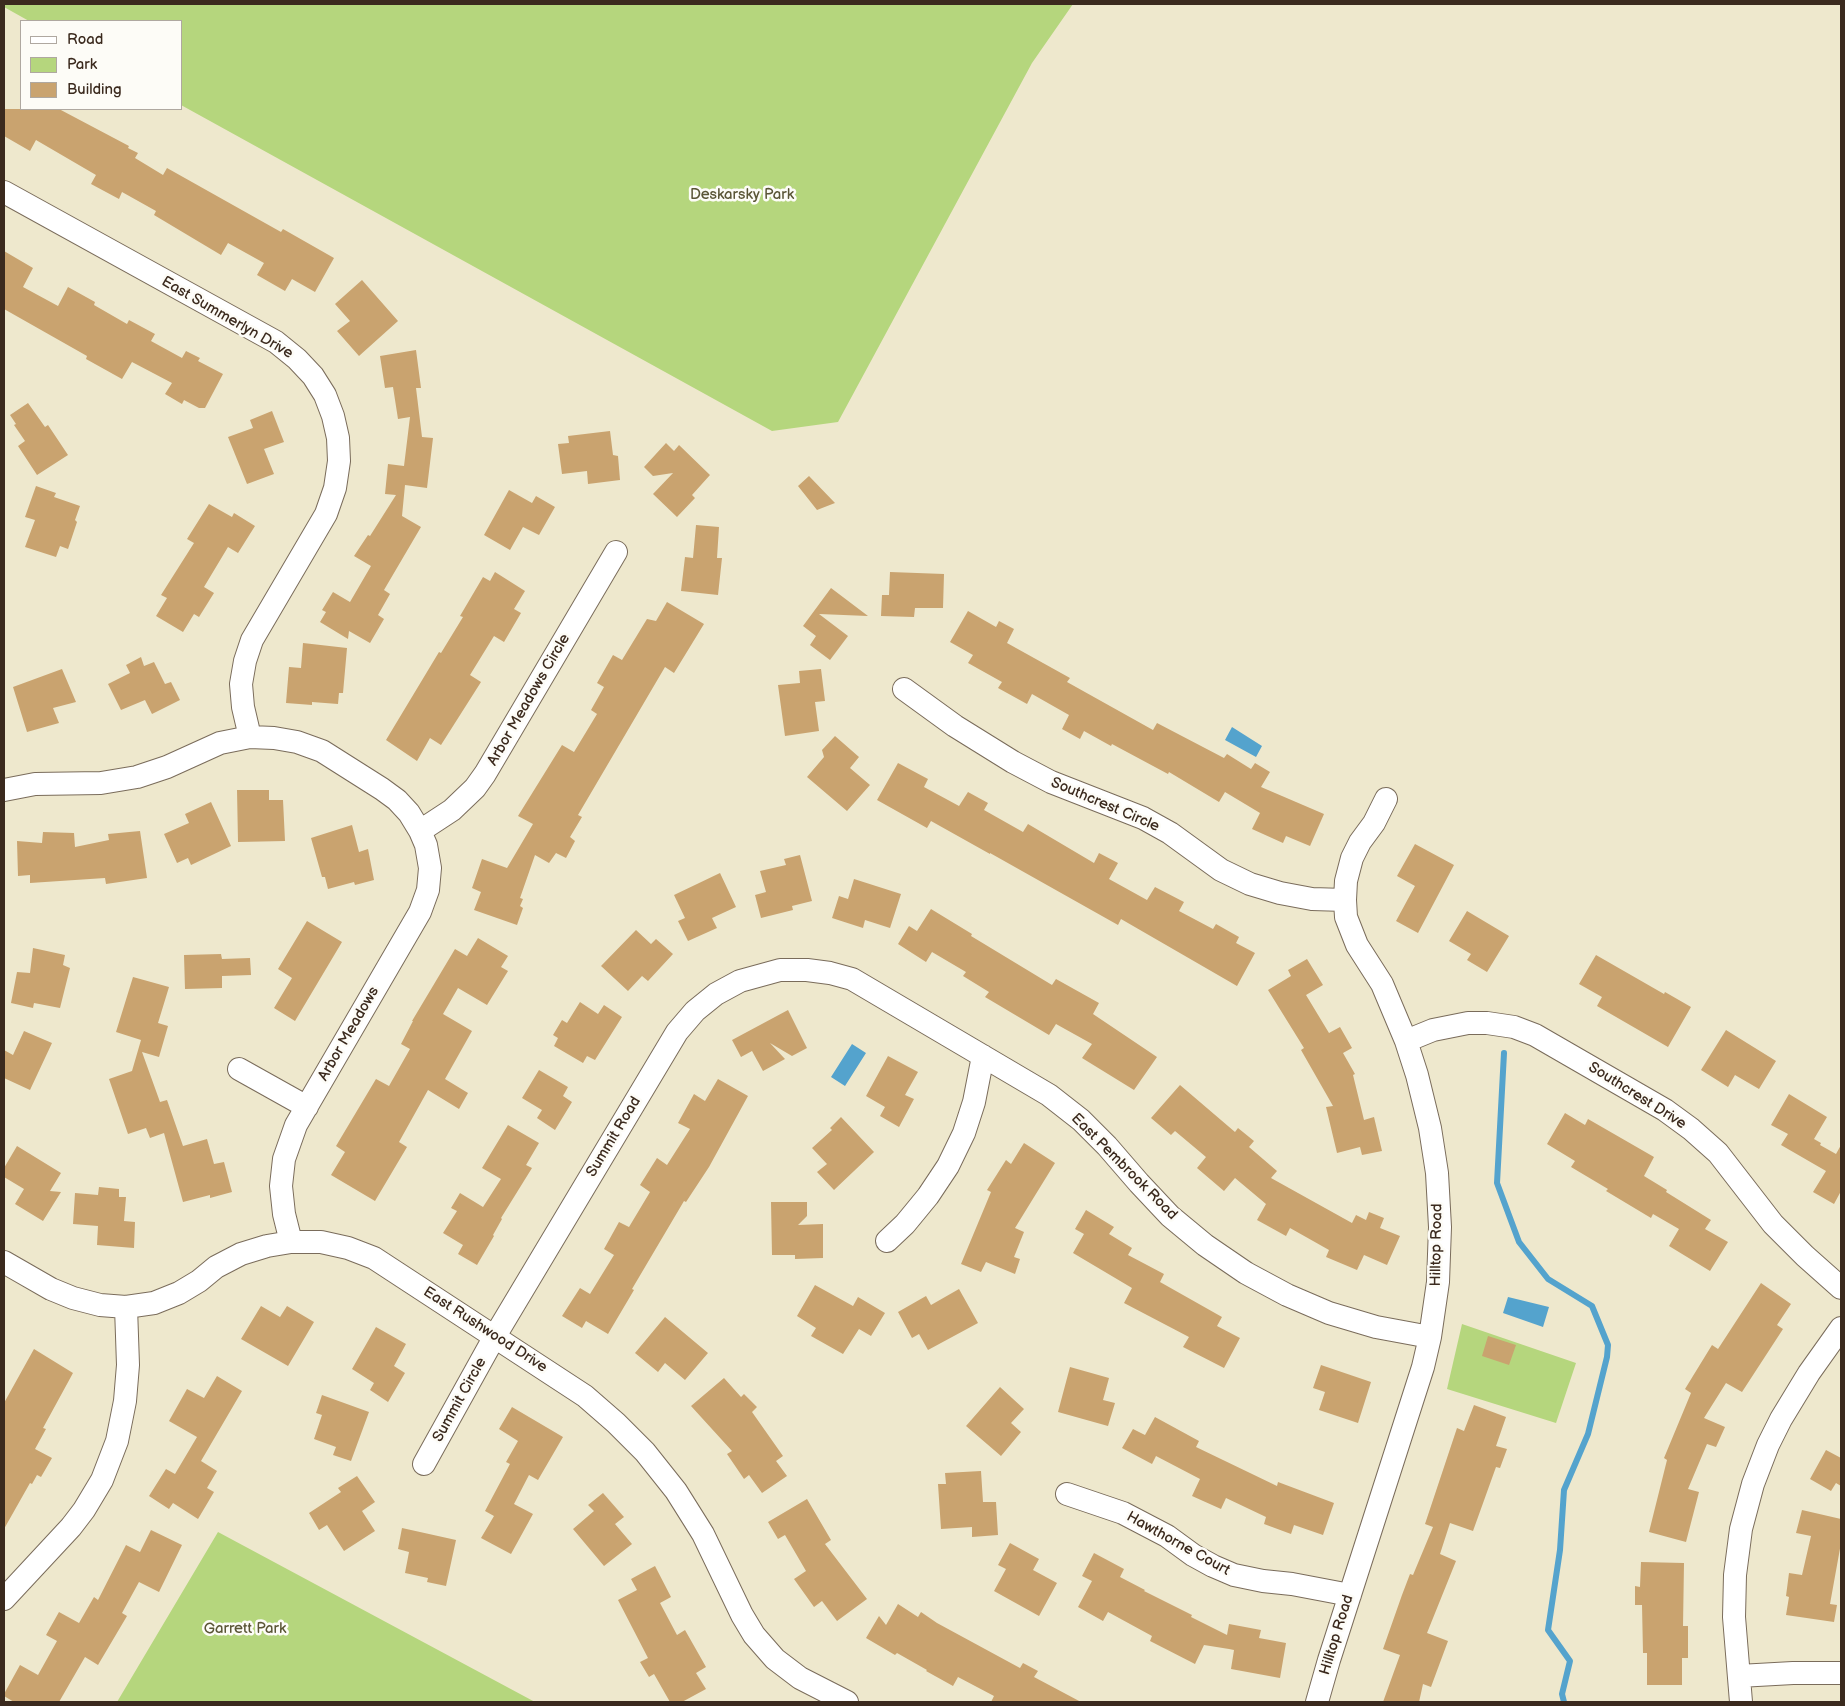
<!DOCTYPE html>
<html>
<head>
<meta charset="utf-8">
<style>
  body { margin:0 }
  #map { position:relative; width:1845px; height:1706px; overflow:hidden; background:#eee8cd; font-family:"Balsamiq Sans",sans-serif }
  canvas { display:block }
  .frame { position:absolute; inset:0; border:5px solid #3b2a1e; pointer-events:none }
  .legend { position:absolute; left:20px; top:20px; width:162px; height:90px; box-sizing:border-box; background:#fdfcf7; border:1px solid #afa8a0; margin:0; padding:6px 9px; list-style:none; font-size:15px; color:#3b2a1e }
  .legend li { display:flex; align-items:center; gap:10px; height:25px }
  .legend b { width:25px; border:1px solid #afa8a0 }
</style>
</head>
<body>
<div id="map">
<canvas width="1845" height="1706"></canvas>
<div class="frame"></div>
<ul class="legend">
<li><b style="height:6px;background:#fff"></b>Road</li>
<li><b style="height:14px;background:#b5d67d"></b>Park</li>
<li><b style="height:14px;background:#c9a36f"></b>Building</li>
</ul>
</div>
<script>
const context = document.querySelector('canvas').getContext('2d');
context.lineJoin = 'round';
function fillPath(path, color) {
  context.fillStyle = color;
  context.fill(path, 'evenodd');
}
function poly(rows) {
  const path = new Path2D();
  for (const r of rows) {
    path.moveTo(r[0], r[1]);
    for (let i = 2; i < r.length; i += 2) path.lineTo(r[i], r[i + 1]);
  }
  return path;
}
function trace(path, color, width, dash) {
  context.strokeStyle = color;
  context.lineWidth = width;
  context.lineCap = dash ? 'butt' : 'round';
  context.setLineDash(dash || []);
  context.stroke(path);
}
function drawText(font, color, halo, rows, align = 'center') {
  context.font = font + ' "Balsamiq Sans",sans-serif';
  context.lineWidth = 5;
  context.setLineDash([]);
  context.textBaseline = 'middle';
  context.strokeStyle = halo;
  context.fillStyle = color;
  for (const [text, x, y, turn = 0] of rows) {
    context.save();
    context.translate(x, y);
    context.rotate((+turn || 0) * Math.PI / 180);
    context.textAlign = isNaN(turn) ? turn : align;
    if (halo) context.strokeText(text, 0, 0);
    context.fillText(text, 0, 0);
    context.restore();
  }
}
fillPath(poly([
  [4,4,1073,4,1032,63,838,422,772,431,181,105,181,21,29,21,4,7],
  [1462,1324,1576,1363,1556,1423,1447,1389],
  [218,1532,535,1702,117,1702]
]), '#b5d67d');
fillPath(poly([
  [1232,727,1262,746,1256,757,1225,740],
  [852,1044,866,1053,845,1086,831,1077],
  [1508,1297,1549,1307,1543,1327,1503,1313]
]), '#54a3cd');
trace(poly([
  [1504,1053,1497,1183,1519,1242,1548,1279,1592,1306,1608,1345,1607,1357,1588,1434,1564,1490,1560,1550,1548,1630,1570,1661,1562,1694,1564,1702]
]), '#54a3cd', 6);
fillPath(poly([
  [4,109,59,109,129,146,128,148,138,153,135,158,163,175,167,168,281,232,283,229,334,258,315,292,292,279,285,291,257,275,264,263,228,243,221,255,154,215,156,211,122,192,119,199,91,184,96,175,36,140,30,151,4,136],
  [4,251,33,268,23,287,58,306,68,287,95,302,94,305,127,324,129,320,155,334,151,341,182,358,186,351,200,358,198,361,223,374,205,408,199,408,184,400,182,404,165,394,172,383,132,362,122,379,86,359,87,356,4,309],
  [362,280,398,321,359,356,337,331,350,321,335,304],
  [416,350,421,388,416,388,422,437,433,438,427,488,405,485,402,516,421,527,384,590,390,594,378,615,384,619,370,643,349,631,348,639,320,622,326,612,322,610,333,592,350,602,371,566,354,556,368,535,370,536,396,495,385,494,388,464,404,466,410,417,398,419,393,387,385,388,380,356],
  [28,403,45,427,48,425,68,455,37,475,18,446,25,441,14,425,16,424,10,415],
  [272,411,284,442,264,449,274,474,247,484,228,437,253,428,250,420],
  [610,431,613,455,618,456,620,480,588,484,587,471,562,474,558,444,569,443,568,436],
  [666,443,674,451,679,445,710,475,692,495,695,498,677,517,653,494,673,473,653,476,644,467],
  [809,476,835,503,817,510,798,486],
  [36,486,56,493,54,497,80,506,75,520,77,522,68,549,60,546,56,557,25,547,35,520,25,517],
  [509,490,532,503,536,496,555,507,539,535,523,527,510,550,484,535],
  [209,504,232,517,234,513,255,526,238,553,228,547,204,587,214,593,199,617,194,614,183,632,156,616,167,598,161,595,194,543,187,539],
  [696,525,719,527,717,558,722,558,718,595,681,591,685,557,693,558],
  [495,572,525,591,514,609,521,613,504,642,494,636,470,675,481,682,441,745,430,738,417,761,386,740,439,652,441,653,463,617,460,616,483,577,490,581],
  [890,572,944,574,943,608,915,608,914,617,881,616,882,595,889,595],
  [831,588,868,616,819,614,848,636,830,660,810,645,816,636,803,626],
  [667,602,704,624,674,673,665,667,578,815,582,817,570,837,575,841,566,858,556,853,549,863,535,855,520,898,523,899,520,906,523,908,517,925,474,910,481,892,472,888,482,859,507,868,533,824,518,816,562,745,574,752,597,714,591,710,604,687,597,683,613,655,622,660,647,619,656,621],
  [968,611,996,627,999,621,1014,629,1007,643,1070,678,1067,682,1153,730,1157,723,1224,758,1227,754,1251,769,1255,763,1270,772,1261,787,1324,814,1310,846,1286,836,1283,843,1252,829,1260,813,1225,792,1219,802,1169,772,1168,774,1112,744,1111,746,1084,731,1080,739,1062,729,1069,715,1032,694,1027,704,998,688,1002,682,968,663,973,655,950,642],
  [303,643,347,648,343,693,339,693,338,704,312,702,312,705,286,703,289,667,301,668],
  [141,657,144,666,154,662,165,684,171,682,180,700,152,714,145,700,121,710,108,684,130,673,126,665],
  [62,669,76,702,53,708,59,723,27,732,13,687],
  [821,669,825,701,815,702,819,731,785,736,778,685,800,683,799,671],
  [835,736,859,757,850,768,870,785,847,811,807,777,824,757,822,750],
  [898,763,928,779,924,787,959,806,968,792,988,803,984,810,1023,832,1028,824,1094,863,1099,853,1118,863,1109,879,1147,900,1155,887,1184,902,1179,911,1213,929,1216,924,1239,937,1236,943,1255,953,1237,986,1121,919,1118,925,990,853,990,854,931,821,927,828,877,800],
  [237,790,269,790,269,800,283,800,285,841,238,842],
  [211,802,231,846,191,865,188,858,177,863,164,834,189,823,185,814],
  [352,825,359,852,368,849,374,880,355,885,354,882,328,889,325,877,322,877,311,838],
  [140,831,147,878,106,884,105,878,30,883,30,875,18,876,17,841,42,843,43,832,74,833,75,847,109,840,108,834],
  [1415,844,1454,865,1418,933,1396,921,1415,886,1397,876],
  [800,855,812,901,792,906,793,910,761,918,755,895,766,892,760,871,786,865,784,859],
  [720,873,736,907,712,918,717,928,688,941,678,921,685,918,674,895],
  [854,879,901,894,890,928,865,920,863,928,832,918,839,896,848,899],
  [931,909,972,934,971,936,1052,985,1056,979,1099,1003,1093,1014,1157,1057,1134,1090,1082,1058,1092,1044,1056,1024,1049,1035,985,997,989,992,963,976,966,972,932,952,926,962,898,944,909,926,917,931],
  [1467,911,1509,936,1487,972,1467,960,1471,954,1449,941],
  [307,921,342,942,295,1021,274,1008,292,978,278,969],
  [636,930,651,944,656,939,673,954,648,981,642,976,628,991,601,966],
  [478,938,508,956,501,967,508,971,487,1005,458,988,443,1014,472,1031,445,1079,468,1093,459,1109,428,1090,399,1142,407,1147,375,1201,331,1175,345,1152,336,1146,376,1079,389,1086,410,1049,401,1044,413,1021,412,1021,455,949,467,956],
  [33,948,65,955,63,965,70,968,60,1008,34,1003,33,1008,11,1003,17,972,30,973],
  [221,954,222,959,250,958,251,975,222,976,222,988,185,989,184,955],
  [1596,955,1664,994,1665,992,1691,1007,1668,1047,1597,1006,1602,997,1579,984],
  [1307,959,1323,985,1306,995,1329,1033,1340,1027,1352,1048,1343,1053,1355,1074,1353,1075,1364,1120,1374,1117,1382,1151,1362,1155,1360,1147,1337,1153,1326,1107,1333,1106,1301,1050,1304,1048,1268,990,1291,976,1288,970],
  [133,977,169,987,158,1023,168,1026,159,1057,142,1052,160,1102,167,1100,183,1146,207,1139,214,1164,224,1162,232,1192,210,1198,210,1195,183,1202,164,1133,150,1138,146,1128,128,1134,109,1079,132,1071,141,1040,116,1032],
  [580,1002,598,1014,604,1005,622,1017,595,1060,587,1056,583,1063,554,1046,558,1038,553,1035,562,1020,567,1023],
  [788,1010,807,1048,792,1056,770,1043,785,1059,763,1071,752,1051,741,1057,732,1040],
  [1726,1030,1776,1061,1759,1089,1735,1075,1728,1087,1701,1070],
  [24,1031,52,1043,30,1090,4,1078,4,1050,13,1055],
  [888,1056,918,1072,905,1095,914,1099,899,1127,880,1116,885,1107,866,1096],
  [539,1070,568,1087,563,1096,572,1102,555,1130,537,1118,542,1110,522,1098],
  [718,1079,748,1096,709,1167,686,1202,684,1201,632,1289,634,1290,608,1334,586,1321,582,1328,562,1316,580,1288,590,1294,614,1255,604,1249,619,1222,629,1227,650,1192,640,1185,657,1158,667,1165,690,1129,678,1123,694,1094,705,1101],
  [1180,1085,1235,1132,1238,1128,1254,1141,1249,1147,1277,1171,1271,1178,1352,1223,1356,1215,1366,1220,1369,1212,1384,1218,1380,1228,1400,1236,1387,1265,1364,1255,1357,1270,1326,1257,1329,1250,1290,1228,1286,1236,1257,1220,1266,1204,1235,1178,1224,1191,1197,1168,1206,1157,1175,1131,1171,1135,1151,1118],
  [1789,1094,1827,1117,1814,1139,1821,1143,1820,1145,1836,1154,1841,1145,1841,1191,1834,1204,1813,1192,1826,1171,1781,1145,1788,1134,1771,1125],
  [1565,1113,1585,1125,1588,1119,1654,1157,1644,1176,1667,1190,1666,1192,1711,1220,1705,1229,1728,1242,1710,1271,1669,1246,1679,1229,1653,1214,1651,1218,1606,1191,1608,1189,1571,1167,1575,1161,1547,1144],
  [841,1117,874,1152,834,1190,817,1172,827,1164,812,1148,832,1130,830,1128],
  [508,1125,539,1143,526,1165,532,1168,501,1218,502,1219,493,1235,494,1236,477,1265,458,1254,463,1245,443,1233,457,1211,451,1208,460,1193,483,1207,501,1179,482,1168],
  [1024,1143,1055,1163,1015,1228,1024,1232,1014,1257,1020,1259,1015,1274,986,1262,981,1272,961,1264,991,1192,987,1190,1006,1160,1011,1164],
  [17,1146,61,1173,50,1191,61,1192,43,1221,15,1204,24,1189,4,1177,4,1168],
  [99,1187,119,1189,119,1197,126,1197,124,1221,135,1222,134,1248,97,1245,98,1226,73,1224,75,1193,98,1195],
  [771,1202,807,1202,807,1216,798,1225,823,1224,823,1258,795,1259,795,1255,772,1255],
  [1086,1210,1114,1227,1109,1234,1132,1248,1128,1255,1164,1274,1160,1282,1222,1317,1217,1326,1240,1338,1224,1368,1183,1347,1189,1337,1124,1303,1132,1288,1073,1253,1084,1234,1075,1229],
  [1761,1283,1791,1304,1777,1325,1783,1329,1742,1392,1726,1383,1704,1418,1725,1427,1716,1447,1707,1444,1688,1489,1699,1492,1686,1542,1649,1532,1667,1460,1664,1458,1691,1393,1685,1389,1712,1345,1718,1349],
  [815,1285,853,1306,858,1297,885,1313,871,1336,859,1329,843,1354,811,1336,816,1328,797,1316],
  [959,1289,978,1323,928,1350,919,1334,912,1338,898,1312,926,1296,931,1305],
  [261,1306,280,1317,287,1306,314,1322,288,1366,241,1339],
  [665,1317,708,1353,685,1380,665,1363,658,1372,635,1353],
  [376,1327,406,1344,394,1366,405,1373,388,1402,370,1390,374,1383,352,1369],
  [1488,1336,1516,1345,1509,1365,1482,1356],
  [34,1349,73,1373,43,1428,46,1429,35,1449,52,1458,41,1477,37,1475,32,1484,30,1483,4,1529,4,1403],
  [1321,1365,1371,1382,1358,1423,1319,1410,1325,1392,1313,1388],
  [1070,1367,1109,1378,1103,1400,1115,1403,1108,1426,1058,1412],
  [217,1376,242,1391,201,1461,217,1471,207,1488,214,1492,198,1519,173,1503,169,1509,149,1496,166,1469,175,1474,197,1437,169,1421,187,1389,204,1398],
  [724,1378,741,1397,744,1394,757,1407,752,1412,783,1456,776,1461,787,1476,762,1493,749,1475,744,1479,727,1454,732,1451,691,1406],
  [1000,1387,1024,1409,1011,1423,1021,1432,1001,1456,966,1426],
  [322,1395,369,1412,351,1461,333,1455,336,1447,314,1439,322,1415,316,1413],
  [1474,1405,1506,1417,1496,1446,1507,1449,1500,1468,1496,1467,1473,1531,1450,1523,1440,1554,1456,1561,1427,1633,1448,1641,1431,1687,1423,1684,1419,1702,1383,1702,1400,1655,1383,1649,1402,1595,1410,1574,1413,1575,1433,1527,1425,1524,1457,1428,1464,1431],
  [512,1407,563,1437,538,1480,529,1475,514,1504,533,1514,511,1554,481,1538,494,1516,485,1511,510,1464,506,1462,518,1441,499,1429],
  [1155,1417,1199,1441,1196,1447,1277,1486,1278,1482,1334,1503,1323,1535,1294,1525,1291,1534,1264,1524,1266,1517,1226,1498,1221,1509,1192,1496,1200,1479,1156,1456,1152,1464,1122,1448,1133,1429,1145,1435],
  [1826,1450,1841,1458,1841,1486,1836,1483,1831,1491,1810,1479],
  [981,1471,983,1502,996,1502,998,1535,972,1537,972,1527,941,1529,938,1484,946,1484,945,1473],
  [357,1476,375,1502,362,1511,375,1531,344,1551,327,1525,319,1530,309,1513,341,1492,338,1488],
  [603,1493,624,1517,615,1524,632,1544,604,1566,573,1529,594,1511,588,1505],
  [807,1499,831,1540,825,1544,867,1599,837,1621,822,1601,814,1607,794,1579,806,1571,785,1535,778,1539,768,1522],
  [1802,1510,1841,1519,1841,1543,1830,1604,1837,1605,1834,1622,1786,1615,1789,1597,1786,1596,1789,1573,1802,1575,1811,1536,1796,1533],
  [402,1528,456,1540,446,1586,427,1582,428,1578,405,1573,409,1552,398,1549],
  [151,1530,182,1545,159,1592,139,1582,122,1613,127,1616,98,1665,85,1657,59,1702,14,1702,4,1696,4,1694,20,1665,38,1675,57,1641,46,1635,59,1612,79,1623,94,1597,98,1600,126,1545,140,1552],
  [1010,1543,1039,1559,1033,1570,1057,1583,1039,1616,994,1591,1006,1569,998,1565],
  [1094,1553,1124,1569,1120,1577,1145,1590,1144,1591,1192,1615,1191,1617,1227,1635,1229,1624,1261,1630,1259,1638,1286,1643,1280,1678,1231,1669,1234,1650,1229,1649,1204,1645,1195,1664,1150,1641,1152,1636,1108,1612,1103,1621,1078,1607,1092,1581,1082,1576],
  [1641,1562,1684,1563,1683,1626,1688,1626,1688,1658,1682,1658,1682,1685,1647,1685,1647,1653,1643,1653,1642,1605,1635,1605,1635,1586,1640,1587],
  [655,1566,671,1597,660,1603,677,1635,685,1630,706,1667,696,1673,706,1689,682,1702,670,1702,654,1674,649,1677,640,1662,648,1658,618,1600,637,1590,631,1579],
  [898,1604,918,1617,921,1612,937,1623,1020,1668,1023,1663,1038,1671,1034,1677,1081,1702,991,1702,994,1696,958,1677,953,1686,926,1671,927,1670,897,1653,895,1655,866,1638,879,1616,886,1625]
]), '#c9a36f');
const street = poly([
  [4,192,276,342,297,359,313,376,325,395,333,416,338,438,339,461,335,488,326,514,252,640,245,661,241,684,243,707,250,737],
  [904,689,955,726,1013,762,1051,782,1143,818,1170,833,1221,870,1250,884,1280,893,1312,899,1345,900],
  [4,790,35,784,101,783,137,777,167,767,220,743,250,737,274,738,297,742,322,751,382,789,397,800,409,813,420,831,426,845,430,868,428,890,420,912,296,1125,284,1159,281,1186,284,1214,291,1242],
  [420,831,452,810,475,788,485,774,616,552],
  [1406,1041,1433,1030,1468,1023,1487,1023,1514,1027,1535,1035,1665,1110,1691,1129,1718,1153,1773,1224,1805,1256,1841,1288],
  [239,1069,307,1107],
  [887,1241,905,1224,928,1196,948,1166,964,1133,974,1102,983,1056],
  [4,1262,51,1289,73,1298,100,1305,126,1307,154,1303,179,1293,199,1281,216,1267,241,1254,267,1246,291,1242,321,1242,348,1248,374,1258,585,1396,616,1423,645,1452,676,1491,703,1534,742,1615,754,1635,775,1659,800,1678,847,1702],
  [424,1464,495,1336,677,1032,695,1011,716,994,740,981,780,970,807,970,830,973,852,979,1049,1095,1081,1120,1107,1146,1139,1183,1170,1216,1205,1245,1246,1273,1287,1295,1329,1313,1376,1327,1430,1337],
  [1067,1494,1123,1513,1167,1536,1193,1555,1213,1566,1234,1575,1263,1581,1292,1584,1350,1595],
  [4,1599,71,1527,84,1510,102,1480,117,1441,125,1401,128,1365,126,1307],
  [1739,1676,1793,1673,1841,1673],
  [1317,1702,1329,1660,1423,1367,1430,1337,1438,1282,1440,1227,1437,1173,1430,1128,1417,1075,1406,1041,1382,984,1357,945,1346,917,1345,900,1346,881,1352,858,1360,842,1374,823,1386,799],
  [1741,1702,1734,1617,1735,1575,1741,1529,1753,1484,1768,1445,1781,1419,1809,1373,1841,1328]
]);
trace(street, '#7a6c5b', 24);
trace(street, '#fff', 22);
drawText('15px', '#5a5536', '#fdfcf7', [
  ["Deskarsky Park",742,195],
  ["Garrett Park",245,1629]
]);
drawText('15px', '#3b2a1e', '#fdfcf7', [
  ["East Summerlyn Drive",227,318,30],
  ["Arbor Meadows Circle",529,700,-60],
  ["Southcrest Circle",1105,805,23],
  ["Arbor Meadows",349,1034,-60],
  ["Southcrest Drive",1637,1096,32],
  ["Summit Road",614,1137,-59],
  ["East Pembrook Road",1124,1167,45],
  ["Hilltop Road",1437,1245,-89],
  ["East Rushwood Drive",485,1330,33],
  ["Summit Circle",460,1400,-61],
  ["Hawthorne Court",1178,1544,29],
  ["Hilltop Road",1337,1635,-73]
]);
</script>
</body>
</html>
